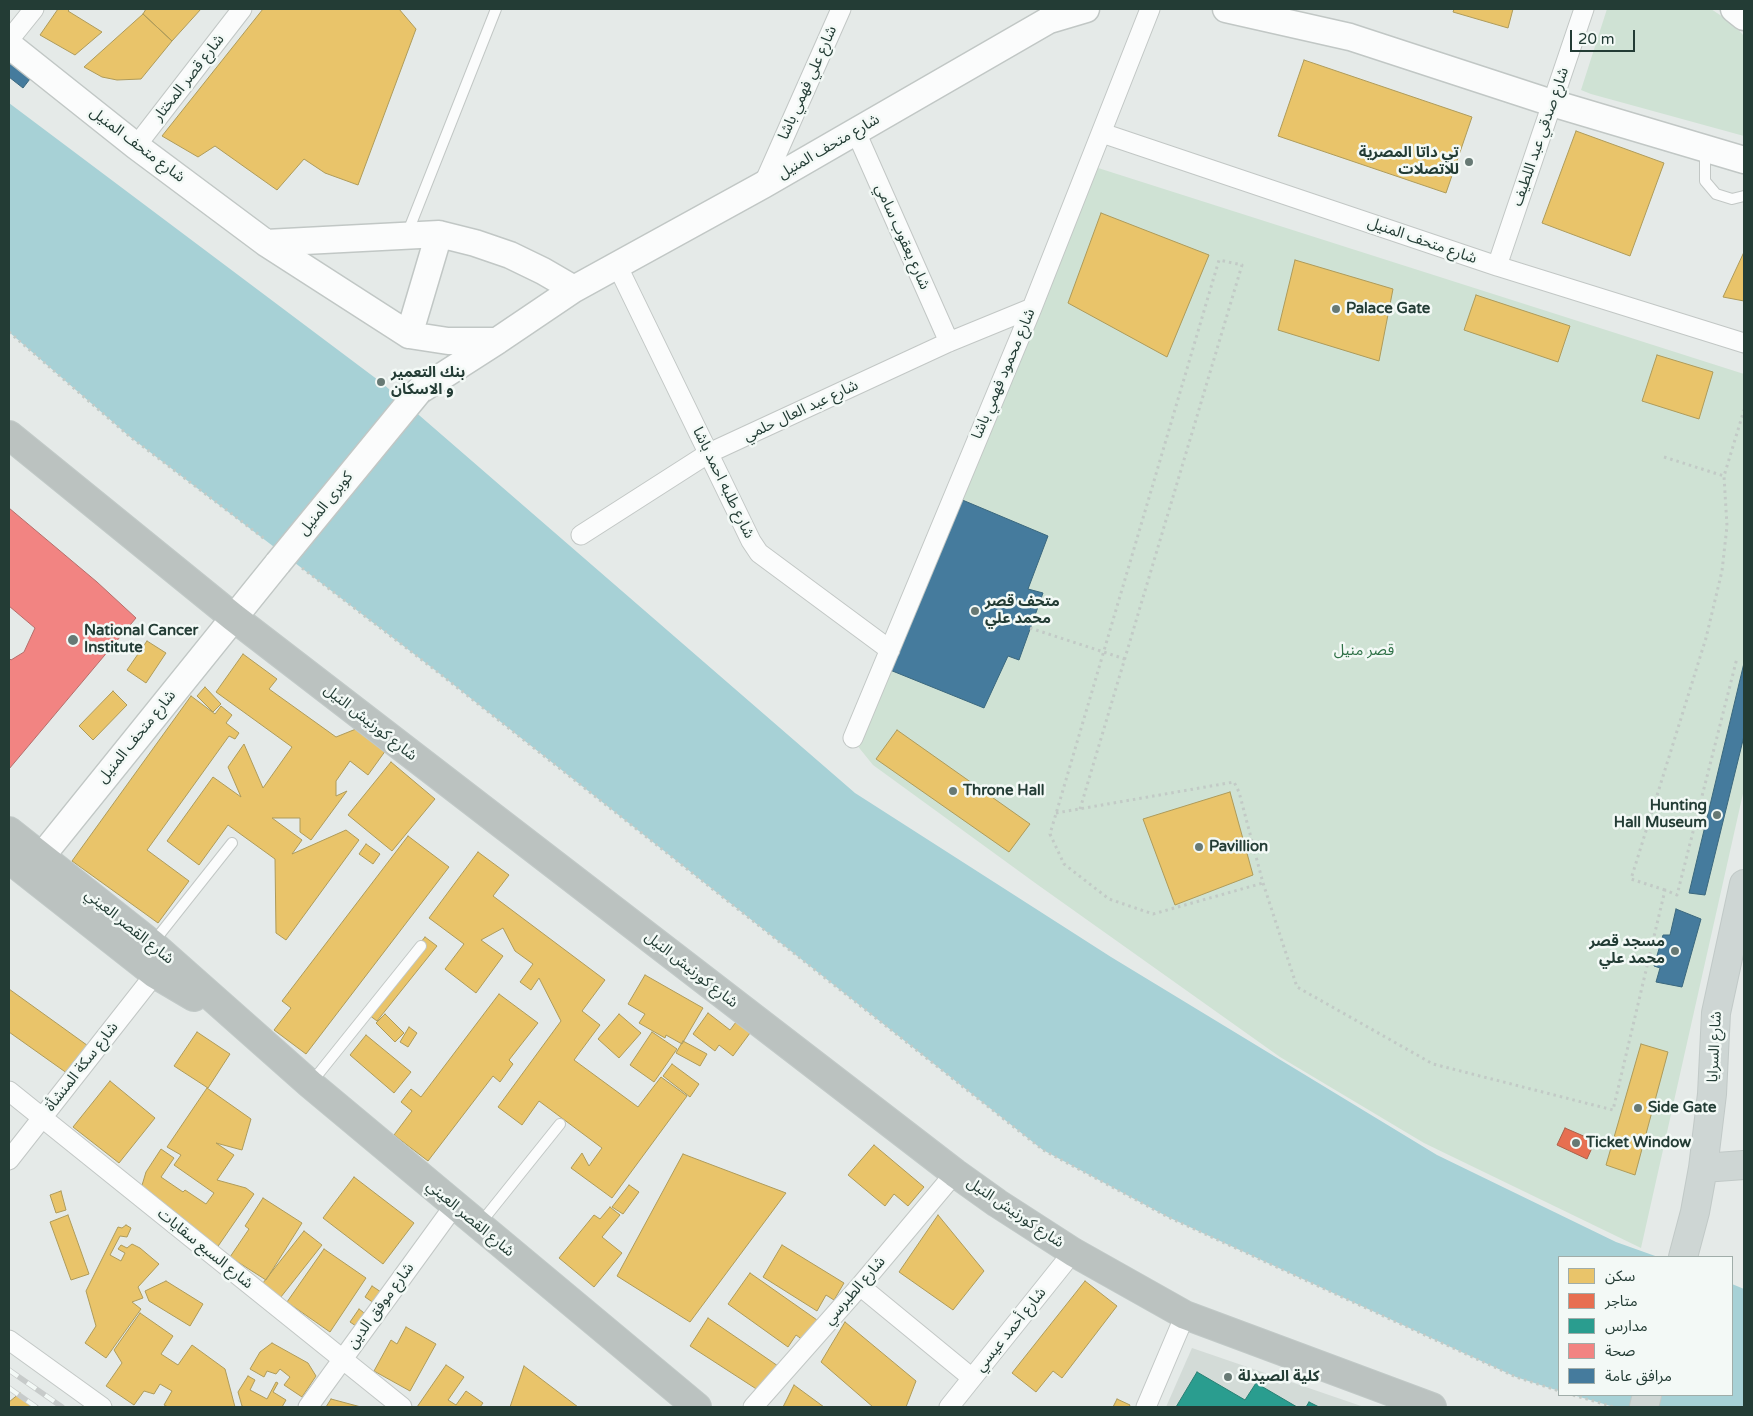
<!DOCTYPE html>
<html>
<head>
<meta charset="utf-8">
<style>
  body { margin:0 }
  #map { position:relative; width:1753px; height:1416px; overflow:hidden; background:#e5eae8; font-family:"Varela Round","Noto Sans Arabic",sans-serif }
  canvas { display:block }
  .frame { position:absolute; inset:0; border:10px solid #233c35; pointer-events:none }
  .legend { position:absolute; left:1558px; top:1256px; width:175px; height:140px; box-sizing:border-box; background:#f3f9f6; border:1px solid #a0ada9; margin:0; padding:6px 9px; list-style:none; font-size:15px; color:#233c35 }
  .legend li { display:flex; align-items:center; gap:10px; height:25px }
  .legend b { width:25px; border:1px solid #a0ada9 }
  .scale { position:absolute; left:1570px; top:30px; width:65px; height:22px; box-sizing:border-box; border:2px solid #233c35; border-top:0; padding-left:6px; font-size:15px; line-height:18px; white-space:nowrap; color:#233c35; -webkit-text-stroke:4px #f3f9f6; paint-order:stroke }
</style>
</head>
<body>
<div id="map">
<canvas width="1753" height="1416"></canvas>
<div class="frame"></div>
<ul class="legend">
<li><b style="height:14px;background:#e9c46a"></b>سكن</li>
<li><b style="height:14px;background:#e76f51"></b>متاجر</li>
<li><b style="height:14px;background:#2a9d8f"></b>مدارس</li>
<li><b style="height:14px;background:#f28482"></b>صحة</li>
<li><b style="height:14px;background:#457b9d"></b>مرافق عامة</li>
</ul>
<div class="scale">20 m</div>
</div>
<script>
const context = document.querySelector('canvas').getContext('2d');
context.lineJoin = 'round';
function fillPath(path, color) {
  context.fillStyle = color;
  context.fill(path, 'evenodd');
}
function poly(rows) {
  const path = new Path2D();
  for (const r of rows) {
    path.moveTo(r[0], r[1]);
    for (let i = 2; i < r.length; i += 2) path.lineTo(r[i], r[i + 1]);
  }
  return path;
}
function trace(path, color, width, dash) {
  context.strokeStyle = color;
  context.lineWidth = width;
  context.lineCap = dash ? 'butt' : 'round';
  context.setLineDash(dash || []);
  context.stroke(path);
}
function drawText(font, color, halo, rows, align = 'center') {
  context.font = font + ' "Varela Round","Noto Sans Arabic",sans-serif';
  context.lineWidth = 5;
  context.setLineDash([]);
  context.textBaseline = 'middle';
  context.strokeStyle = halo;
  context.fillStyle = color;
  for (const [text, x, y, turn = 0] of rows) {
    context.save();
    context.translate(x, y);
    context.rotate((+turn || 0) * Math.PI / 180);
    context.textAlign = isNaN(turn) ? turn : align;
    if (halo) context.strokeText(text, 0, 0);
    context.fillText(text, 0, 0);
    context.restore();
  }
}
fillPath(poly([
  [1192,1348,1364,1407,1166,1407]
]), '#d3dbd7');
fillPath(poly([
  [1607,9,1711,9,1732,23,1744,36,1744,136,1591,94,1581,90],
  [1095,167,1744,374,1744,789,1641,1248,1424,1143,1280,1057,1038,885,873,765,856,744]
]), '#cfe2d4');
fillPath(poly([
  [9,103,382,383,855,793,1111,957,1437,1155,1616,1242,1658,1257,1559,1257,1559,1391,1516,1377,1168,1217,1043,1150,435,670,129,436,9,332],
  [1732,1284,1744,1289,1744,1407,1614,1407,1573,1395,1732,1395]
]), '#a7d1d6');
const homes = poly([
  [58,9,70,9,68,11,102,32,75,55,40,35,58,9],
  [146,9,201,9,172,41,143,14,146,9],
  [263,9,399,9,416,29,358,185,325,173,304,159,277,190,215,146,198,157,162,136,263,9],
  [1454,9,1513,9,1508,28,1453,12,1454,9],
  [143,14,172,41,141,79,117,80,102,77,84,67,143,14],
  [1304,60,1472,117,1446,193,1278,136,1304,60],
  [1576,131,1664,163,1630,256,1542,223,1576,131],
  [1101,213,1209,255,1167,357,1068,303,1101,213],
  [1744,252,1744,301,1723,297,1744,252],
  [1295,260,1393,289,1379,361,1278,330,1295,260],
  [1476,295,1570,326,1558,362,1464,330,1476,295],
  [1657,355,1713,372,1699,419,1642,401,1657,355],
  [147,641,166,653,146,683,127,670,147,641],
  [243,654,277,679,269,689,336,737,356,729,386,750,368,775,350,761,336,781,336,796,347,791,311,840,300,832,300,818,272,818,302,840,292,854,346,830,359,840,286,940,276,933,275,859,228,825,199,865,167,841,213,777,241,797,228,767,244,744,263,788,292,747,216,692,243,654],
  [205,687,221,704,213,712,197,696,205,687],
  [113,691,127,705,93,740,79,726,113,691],
  [191,696,215,714,221,706,232,715,226,723,239,733,235,739,229,736,147,850,189,881,158,923,72,861,191,696],
  [897,730,1030,824,1009,852,876,759,897,730],
  [391,762,435,799,392,851,348,815,391,762],
  [1230,792,1253,875,1175,905,1143,819,1230,792],
  [408,836,449,867,306,1054,274,1030,291,1008,282,1001,408,836],
  [366,844,380,854,373,864,359,854,366,844],
  [478,852,509,875,493,896,605,980,582,1011,600,1025,574,1060,638,1107,661,1077,687,1096,612,1198,571,1168,582,1153,589,1166,602,1148,539,1101,522,1125,498,1107,561,1021,539,978,531,990,520,982,533,964,515,951,503,928,481,940,503,956,476,993,445,969,464,944,429,918,478,852],
  [425,937,437,946,377,1021,365,1012,425,937],
  [645,975,703,1008,682,1044,666,1035,665,1038,639,1023,645,1014,628,1004,645,975],
  [9,989,91,1048,71,1076,9,1032,9,989],
  [499,994,538,1023,509,1060,513,1064,500,1082,493,1076,428,1161,394,1135,412,1111,401,1102,411,1089,421,1097,499,994],
  [708,1013,730,1030,736,1022,750,1033,733,1056,719,1045,715,1051,693,1034,708,1013],
  [385,1014,404,1033,395,1042,376,1023,385,1014],
  [619,1014,641,1033,619,1058,598,1039,619,1014],
  [409,1027,417,1033,408,1047,400,1042,409,1027],
  [197,1032,230,1054,208,1088,174,1066,197,1032],
  [652,1032,677,1049,654,1082,630,1065,652,1032],
  [366,1035,411,1072,394,1093,350,1055,366,1035],
  [683,1041,707,1054,700,1066,676,1053,683,1041],
  [1641,1044,1668,1052,1635,1175,1606,1165,1641,1044],
  [672,1064,699,1084,690,1097,663,1076,672,1064],
  [110,1081,155,1118,119,1163,73,1127,110,1081],
  [207,1088,251,1119,242,1150,216,1143,234,1155,217,1180,246,1188,254,1194,212,1255,140,1192,146,1172,161,1149,174,1158,161,1177,183,1192,185,1190,206,1204,214,1193,174,1165,181,1155,167,1147,207,1088],
  [874,1145,924,1187,908,1206,894,1194,885,1206,848,1175,874,1145],
  [683,1154,786,1193,690,1322,617,1276,683,1154],
  [354,1177,414,1223,383,1264,323,1218,354,1177],
  [629,1185,639,1192,623,1214,612,1207,629,1185],
  [61,1191,66,1210,56,1213,50,1195,61,1191],
  [263,1198,302,1223,266,1280,230,1257,249,1229,245,1226,263,1198],
  [610,1207,620,1215,602,1237,622,1253,594,1287,559,1258,594,1215,600,1219,610,1207],
  [68,1215,89,1274,71,1280,50,1222,68,1215],
  [938,1215,984,1271,953,1310,899,1272,938,1215],
  [126,1225,131,1228,127,1237,120,1236,110,1255,121,1261,125,1253,118,1249,121,1245,127,1248,132,1244,140,1248,159,1264,138,1287,143,1298,132,1302,141,1309,106,1358,85,1343,96,1326,86,1291,118,1227,122,1228,126,1225],
  [304,1231,322,1245,273,1307,255,1293,304,1231],
  [782,1245,844,1283,834,1300,826,1295,817,1311,763,1277,782,1245],
  [324,1249,366,1278,330,1332,287,1302,324,1249],
  [750,1273,817,1320,803,1340,796,1335,788,1347,728,1304,750,1273],
  [166,1281,203,1304,190,1326,149,1301,145,1291,166,1281],
  [1085,1281,1117,1306,1062,1378,1053,1371,1036,1392,1012,1373,1085,1281],
  [372,1286,381,1292,374,1303,365,1297,372,1286],
  [359,1309,368,1316,359,1328,350,1322,359,1309],
  [140,1313,173,1336,161,1354,178,1365,192,1345,225,1369,235,1407,168,1407,164,1405,172,1391,160,1384,154,1394,144,1391,134,1405,106,1386,122,1363,114,1350,140,1313],
  [708,1318,778,1366,761,1392,690,1346,708,1318],
  [845,1322,916,1381,906,1407,873,1407,821,1362,845,1322],
  [406,1327,436,1344,410,1391,374,1371,391,1340,397,1344,406,1327],
  [272,1343,308,1363,316,1376,302,1397,284,1385,290,1377,280,1369,276,1374,267,1371,264,1377,250,1369,260,1352,272,1343],
  [446,1365,464,1377,448,1400,456,1405,466,1391,483,1403,480,1407,417,1407,446,1365],
  [524,1366,578,1407,510,1407,524,1366],
  [248,1376,255,1380,250,1390,267,1399,276,1382,278,1383,273,1392,286,1400,282,1407,245,1407,242,1406,238,1392,248,1376],
  [794,1385,824,1407,783,1407,794,1385],
  [20,1393,31,1407,9,1407,9,1402,20,1393],
  [331,1399,361,1407,326,1407,331,1399],
  [1117,1399,1130,1405,1129,1407,1113,1407,1117,1399]
]);
fillPath(homes, '#e9c46a');
trace(homes, '#ae9b5a', 1);
const shops = poly([
  [1565,1128,1595,1141,1587,1159,1557,1145,1565,1128]
]);
fillPath(shops, '#e76f51');
trace(shops, '#ac6049', 1);
const schools = poly([
  [1197,1372,1245,1400,1256,1383,1297,1407,1176,1407,1197,1372],
  [1309,1402,1319,1407,1306,1407,1309,1402]
]);
fillPath(schools, '#2a9d8f');
trace(schools, '#288074', 1);
const health = poly([
  [9,508,97,582,136,618,9,769,9,658,11,660,24,652,35,628,9,606,9,508]
]);
fillPath(health, '#f28482');
trace(health, '#b46e6b', 1);
const public = poly([
  [9,56,33,75,23,88,9,77,9,56],
  [960,499,1048,536,1028,589,1043,593,1019,660,1008,656,984,708,890,670,960,499],
  [1744,663,1744,736,1705,895,1689,893,1744,663],
  [1676,909,1701,919,1682,987,1656,982,1660,968,1654,966,1663,935,1670,935,1676,909]
]);
fillPath(public, '#457b9d');
trace(public, '#3b687e', 1);
const lane = poly([
  [1705,150,1705,181,1716,194,1732,199,1744,196],
  [407,234,496,9],
  [152,944,232,843],
  [311,1083,421,946],
  [479,1225,560,1124]
]);
const street = poly([
  [9,40,34,9],
  [856,132,949,342],
  [1102,133,1497,266,1744,343],
  [136,146,242,9],
  [763,185,841,9],
  [617,265,751,541,759,553,890,650],
  [1497,266,1584,9],
  [581,535,709,453,949,342,1032,308],
  [853,738,1032,308,1150,9],
  [9,1091,402,1407],
  [9,1160,155,974],
  [860,1286,972,1378],
  [9,1340,102,1407],
  [308,1407,454,1206],
  [753,1407,860,1286,955,1173],
  [949,1407,1073,1252],
  [1146,1407,1185,1315]
]);
const secondary = poly([
  [1226,9,1350,37,1552,103,1744,160],
  [1734,9,1744,17],
  [9,45,136,146,266,243,409,335,448,341,497,341],
  [266,243,439,234,475,243,510,255,543,271,574,289],
  [409,335,439,234],
  [419,391,497,341,574,289,763,185,1049,20,1086,9],
  [41,857,278,563]
]);
const primary = poly([
  [1703,1168,1744,1165],
  [1683,1257,1695,1212,1703,1168,1712,1094,1716,1013,1744,884],
  [1644,1407,1647,1395]
]);
const highway = poly([
  [9,435,233,617,955,1173,997,1203,1073,1252,1185,1315,1432,1407],
  [9,831,152,944,310,1084,697,1407],
  [9,859,155,974,194,997]
]);
trace(lane, '#c2c7c5', 12);
trace(street, '#c2c7c5', 21);
trace(secondary, '#c1c7c5', 29);
trace(primary, '#c1c9c7', 30);
trace(highway, '#c1c9c7', 30);
trace(poly([
  [9,332,129,436,266,540],
  [1664,457,1724,476],
  [302,568,435,670,1043,1150,1168,1217,1516,1377,1559,1391],
  [1030,628,1125,659],
  [1080,809,1242,265,1219,260,1050,834,1064,864,1109,899,1153,914,1263,883],
  [1056,813,1234,782,1239,792,1263,883,1297,987,1433,1064,1613,1110,1665,890,1677,895,1737,658],
  [1665,890,1631,879,1706,638,1722,571,1727,526,1724,476,1744,410],
  [1573,1395,1614,1407]
]), '#c2cac6', 3, [2.5, 4]);
trace(lane, '#fbfcfc', 10);
trace(street, '#fbfcfc', 19);
trace(secondary, '#fbfcfc', 26);
trace(primary, '#ced6d4', 28);
trace(highway, '#bbc2c0', 28);
const rail = poly([
  [9,1370,62,1407],
  [9,1388,36,1407]
]);
trace(rail, '#c7cbca', 5.5);
trace(rail, '#f3f9f6', 4, [11]);
const secondaryBridge = poly([
  [278,563,419,391]
]);
trace(secondaryBridge, '#c1c7c5', 29, []);
trace(secondaryBridge, '#fbfcfc', 26);
for (const [x, y, r, color] of [
  [1469,162,5,"#677974"],
  [1336,309,5,"#677974"],
  [381,382,5,"#677974"],
  [975,611,5,"#677974"],
  [73,640,6,"#677974"],
  [953,791,5,"#677974"],
  [1717,815,5,"#677974"],
  [1199,847,5,"#677974"],
  [1675,951,5,"#677974"],
  [1638,1108,5,"#677974"],
  [1576,1143,5,"#677974"],
  [1228,1377,5,"#677974"]
]) {
  const dot = new Path2D();
  dot.arc(x, y, r, 0, 2 * Math.PI);
  context.fillStyle = color;
  context.fill(dot);
  trace(dot, '#f3f9f6', 2);
}
drawText('15px', '#233c35', '#f3f9f6', [
  ["شارع قصر المختار",189,78,-52],
  ["شارع علي فهمي باشا",808,83,-66],
  ["شارع صدقي عبد اللطيف",1541,137,-71],
  ["شارع متحف المنيل",137,145,37],
  ["شارع متحف المنيل",829,147,-30],
  ["شارع يعقوب سامي",902,237,66],
  ["شارع متحف المنيل",1422,241,19],
  ["شارع محمود فهمي باشا",1004,374,-67],
  ["شارع عبد العال حلمي",801,411,-25],
  ["شارع طلبه احمد باشا",723,483,64],
  ["كوبرى المنيل",326,504,-51],
  ["شارع كورنيش النيل",370,723,38],
  ["شارع متحف المنيل",137,737,-51],
  ["شارع القصر العيني",129,927,39],
  ["شارع كورنيش النيل",691,970,38],
  ["شارع السرايا",1715,1047,-87],
  ["شارع سكة المنشأة",82,1067,-52],
  ["شارع كورنيش النيل",1015,1213,34],
  ["شارع القصر العيني",470,1219,40],
  ["شارع السبع سقايات",205,1249,39],
  ["شارع الطبرسي",855,1291,-49],
  ["شارع موفق الدين",381,1306,-54],
  ["شارع أحمد عيسي",1011,1330,-51]
]);
drawText('bold 15px', '#233c35', '#f3f9f6', [
  ["تي داتا المصرية",1459,153,"right"],
  ["للاتصلات",1459,170,"right"],
  ["Palace Gate",1346,309],
  ["بنك التعمير",391,373],
  ["و الاسكان",391,390],
  ["متحف قصر",985,602],
  ["محمد علي",985,619],
  ["National Cancer",84,631],
  ["Institute",84,648],
  ["Throne Hall",963,791],
  ["Hunting",1707,806,"right"],
  ["Hall Museum",1707,823,"right"],
  ["Pavillion",1209,847],
  ["مسجد قصر",1665,942,"right"],
  ["محمد علي",1665,959,"right"],
  ["Side Gate",1648,1108],
  ["Ticket Window",1586,1143],
  ["كلية الصيدلة",1238,1377]
], 'left');
drawText('15px', '#2f7147', '#f3f9f6', [
  ["قصر منيل",1364,651]
]);
</script>
</body>
</html>
